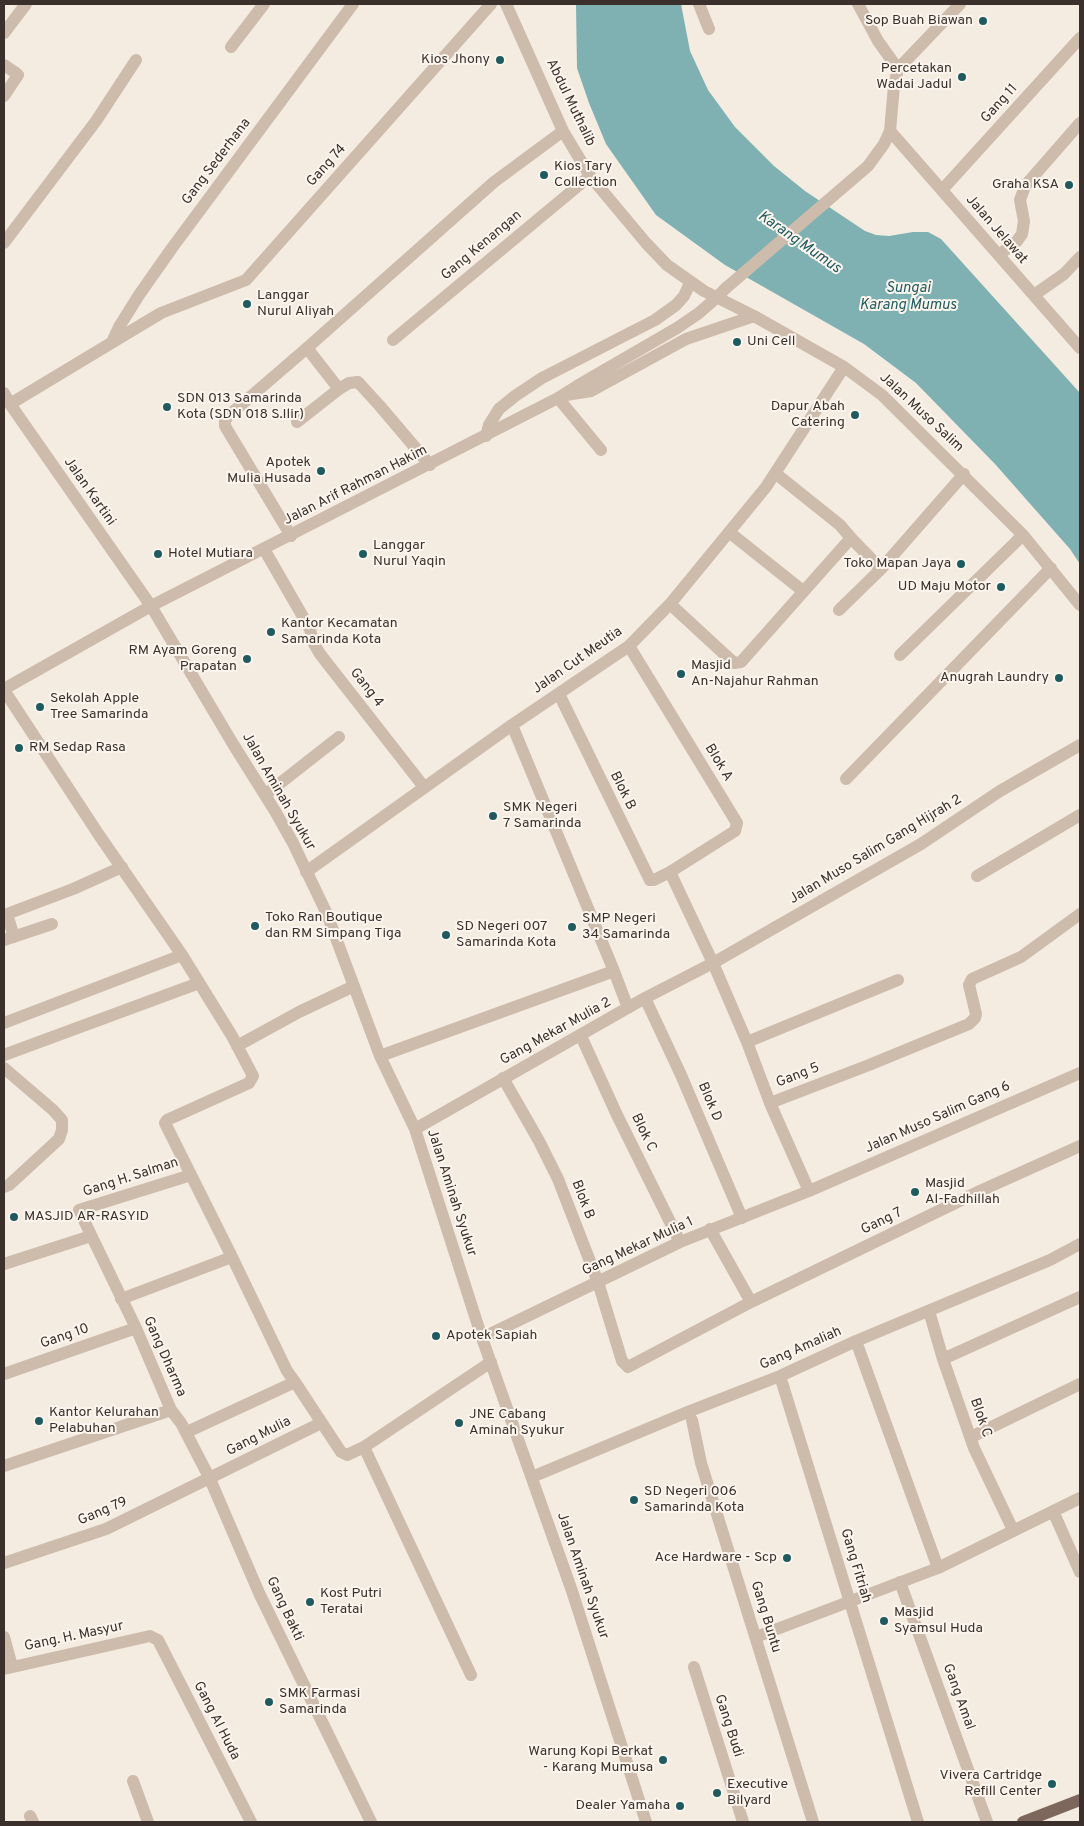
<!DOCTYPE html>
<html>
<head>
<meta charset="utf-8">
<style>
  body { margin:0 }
  #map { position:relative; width:1084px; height:1826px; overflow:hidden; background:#f4ebe1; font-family:Overpass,sans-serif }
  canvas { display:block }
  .frame { position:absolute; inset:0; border:5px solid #3b302b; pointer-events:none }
</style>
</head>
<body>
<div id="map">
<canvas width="1084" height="1826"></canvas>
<div class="frame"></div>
</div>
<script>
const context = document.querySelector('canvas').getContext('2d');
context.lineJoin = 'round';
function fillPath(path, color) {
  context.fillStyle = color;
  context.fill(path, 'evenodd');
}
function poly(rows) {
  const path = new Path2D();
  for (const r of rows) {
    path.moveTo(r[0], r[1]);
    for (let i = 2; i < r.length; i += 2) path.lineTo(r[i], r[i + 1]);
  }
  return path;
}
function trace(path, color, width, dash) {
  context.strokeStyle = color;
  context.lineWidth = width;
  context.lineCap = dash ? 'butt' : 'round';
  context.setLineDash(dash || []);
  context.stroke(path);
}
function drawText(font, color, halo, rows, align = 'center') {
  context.font = font + ' Overpass,sans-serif';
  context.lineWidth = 4;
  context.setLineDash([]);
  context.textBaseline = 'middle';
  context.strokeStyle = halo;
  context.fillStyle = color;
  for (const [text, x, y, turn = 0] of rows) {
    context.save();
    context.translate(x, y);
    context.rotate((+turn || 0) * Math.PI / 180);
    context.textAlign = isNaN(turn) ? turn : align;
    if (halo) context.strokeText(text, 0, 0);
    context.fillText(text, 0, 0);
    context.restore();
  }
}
fillPath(poly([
  [576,4,681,4,690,51,708,90,735,127,774,166,805,191,865,231,876,235,889,236,913,232,928,232,941,239,1080,393,1080,564,1070,549,995,464,916,383,864,344,725,265,656,215,606,144,589,103,577,68]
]), '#7fb0b2');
trace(poly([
  [506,4,563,131,590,176,646,243,667,265,704,291,754,316,844,367,882,395,1023,535,1080,605],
  [699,4,709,29],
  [858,4,878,41,898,69],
  [4,33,26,4],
  [231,47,264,4],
  [4,65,16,73,18,75,4,96],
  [890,131,1080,348],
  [942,190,1080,38],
  [4,243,96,121,136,60],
  [999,255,1017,241,1022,234,1024,221,1020,200,1025,186,1080,123],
  [726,288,868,166,884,144,890,131,894,86,898,69,960,4],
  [1034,295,1064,274,1080,257],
  [393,340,590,176],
  [112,342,119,327,139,295,172,248,353,4],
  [339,389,349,383,358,382,379,405,430,465],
  [4,393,10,404,151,606,233,744,275,811,293,843,327,914,380,1056,415,1129,482,1338,572,1591,646,1822],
  [566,395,591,391,686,339,754,316],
  [558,398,601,450],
  [10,404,161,313,246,280,491,4],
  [297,422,339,389,307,348],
  [486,436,489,425,499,409,515,396,542,378,655,320,676,305,684,296,690,283],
  [775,473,840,525,851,538],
  [729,532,803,591],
  [291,536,225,426,225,421,227,417,307,348,494,182,563,131],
  [264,549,310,629,313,642,320,654,424,787],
  [670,604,734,663,741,662,851,538,881,569],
  [839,610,881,569,964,474],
  [900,655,1023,535],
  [4,689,151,606,558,398,577,386,677,328,699,313,715,299],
  [4,690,99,835,182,955,232,1036,253,1076,249,1083,167,1120,165,1123,232,1257,121,1299],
  [559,694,650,880,654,880,670,872,735,831,737,823,629,646],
  [512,725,614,971,628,1008],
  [846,779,1051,568],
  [265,795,339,737],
  [306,872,512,725,629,646,670,604,766,487,844,367],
  [670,872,713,963,747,1042,770,1103,869,1065,969,1024,975,1018,976,1014,969,985,972,979,1021,957,1080,914],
  [977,876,1080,815],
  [14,937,7,914,73,889,122,867],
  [4,940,52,924],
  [645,998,681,1075,742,1218],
  [4,1023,182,955],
  [581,1036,617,1115,680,1242],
  [747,1042,898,980],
  [237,1046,299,1012,354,986],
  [4,1055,199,983],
  [380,1056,614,971],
  [4,1068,53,1110,62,1120,62,1130,59,1139,9,1185,4,1187],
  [503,1078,539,1141,558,1179,598,1282,622,1361,628,1367,751,1302,980,1191,1080,1146],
  [770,1103,809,1191],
  [415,1129,645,998,713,963,921,844,1000,791,1080,745],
  [191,1175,79,1210,136,1328,171,1410,181,1423,210,1479,260,1595,371,1822],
  [710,1229,751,1302],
  [4,1264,91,1236],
  [929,1311,943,1359,974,1448,1013,1530],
  [482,1338,680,1242,809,1191,1080,1073],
  [856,1341,938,1568],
  [943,1359,1080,1297],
  [4,1374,136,1328],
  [780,1376,918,1822],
  [295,1382,341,1452,347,1455,364,1447,491,1362],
  [692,1420,701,1463,813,1822],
  [187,1432,295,1382,287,1371,232,1257],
  [971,1437,1080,1384],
  [364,1447,471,1675],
  [4,1466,171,1410],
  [532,1477,690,1411,780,1376,856,1341,1050,1260,1080,1244],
  [1053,1511,1080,1572],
  [4,1563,106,1529,321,1423],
  [900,1582,987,1822],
  [4,1637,12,1666],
  [756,1637,938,1568,1080,1498],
  [694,1667,743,1822],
  [4,1669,150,1636,158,1640,251,1822],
  [133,1781,148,1822],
  [30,1816,33,1822]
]), '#cdbbac', 12);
trace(poly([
  [1023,1822,1080,1800]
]), '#7d675c', 12);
trace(poly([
  [715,299,726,288]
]), '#cdbbac', 12);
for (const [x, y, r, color] of [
  [983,21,5,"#1f5a5e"],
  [500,60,5,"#1f5a5e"],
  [962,77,5,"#1f5a5e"],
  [544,175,5,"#1f5a5e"],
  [1069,185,5,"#1f5a5e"],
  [247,304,5,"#1f5a5e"],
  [737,342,5,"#1f5a5e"],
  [167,407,5,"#1f5a5e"],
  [855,415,5,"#1f5a5e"],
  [321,471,5,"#1f5a5e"],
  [158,554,5,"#1f5a5e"],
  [363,554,5,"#1f5a5e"],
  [961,564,5,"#1f5a5e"],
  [1001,587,5,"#1f5a5e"],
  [271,632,5,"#1f5a5e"],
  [247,659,5,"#1f5a5e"],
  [681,674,5,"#1f5a5e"],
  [1059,678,5,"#1f5a5e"],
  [40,707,5,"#1f5a5e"],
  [19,748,5,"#1f5a5e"],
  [493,816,5,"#1f5a5e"],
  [255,926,5,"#1f5a5e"],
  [572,927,5,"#1f5a5e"],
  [446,935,5,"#1f5a5e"],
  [915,1192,5,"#1f5a5e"],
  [14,1217,5,"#1f5a5e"],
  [436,1336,5,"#1f5a5e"],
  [39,1421,5,"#1f5a5e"],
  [459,1423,5,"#1f5a5e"],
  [634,1500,5,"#1f5a5e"],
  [787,1558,5,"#1f5a5e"],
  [310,1602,5,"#1f5a5e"],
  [884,1621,5,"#1f5a5e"],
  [269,1702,5,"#1f5a5e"],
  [663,1760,5,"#1f5a5e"],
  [1052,1784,5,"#1f5a5e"],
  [717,1793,5,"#1f5a5e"],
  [680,1806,5,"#1f5a5e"]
]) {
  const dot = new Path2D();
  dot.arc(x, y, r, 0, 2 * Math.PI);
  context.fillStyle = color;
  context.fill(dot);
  trace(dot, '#fbf5ee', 2);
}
drawText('14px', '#3b302b', '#fbf5ee', [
  ["Sop Buah Biawan",973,21,"right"],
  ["Kios Jhony",490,60,"right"],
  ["Percetakan",952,69,"right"],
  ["Wadai Jadul",952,85,"right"],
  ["Kios Tary",554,167],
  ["Collection",554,183],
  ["Graha KSA",1059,185,"right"],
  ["Langgar",257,296],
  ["Nurul Aliyah",257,312],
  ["Uni Cell",747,342],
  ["SDN 013 Samarinda",177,399],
  ["Kota (SDN 018 S.Ilir)",177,415],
  ["Dapur Abah",845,407,"right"],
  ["Catering",845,423,"right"],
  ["Apotek",311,463,"right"],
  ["Mulia Husada",311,479,"right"],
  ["Langgar",373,546],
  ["Nurul Yaqin",373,562],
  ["Hotel Mutiara",168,554],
  ["Toko Mapan Jaya",951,564,"right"],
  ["UD Maju Motor",991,587,"right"],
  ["Kantor Kecamatan",281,624],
  ["Samarinda Kota",281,640],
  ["RM Ayam Goreng",237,651,"right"],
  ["Prapatan",237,667,"right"],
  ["Masjid",691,666],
  ["An-Najahur Rahman",691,682],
  ["Anugrah Laundry",1049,678,"right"],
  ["Sekolah Apple",50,699],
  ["Tree Samarinda",50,715],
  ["RM Sedap Rasa",29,748],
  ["SMK Negeri",503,808],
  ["7 Samarinda",503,824],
  ["Toko Ran Boutique",265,918],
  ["dan RM Simpang Tiga",265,934],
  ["SMP Negeri",582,919],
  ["34 Samarinda",582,935],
  ["SD Negeri 007",456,927],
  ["Samarinda Kota",456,943],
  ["Masjid",925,1184],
  ["Al-Fadhillah",925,1200],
  ["MASJID AR-RASYID",24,1217],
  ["Apotek Sapiah",446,1336],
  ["Kantor Kelurahan",49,1413],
  ["Pelabuhan",49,1429],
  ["JNE Cabang",469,1415],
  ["Aminah Syukur",469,1431],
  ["SD Negeri 006",644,1492],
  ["Samarinda Kota",644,1508],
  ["Ace Hardware - Scp",777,1558,"right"],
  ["Kost Putri",320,1594],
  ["Teratai",320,1610],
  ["Masjid",894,1613],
  ["Syamsul Huda",894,1629],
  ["SMK Farmasi",279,1694],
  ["Samarinda",279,1710],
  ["Warung Kopi Berkat",653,1752,"right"],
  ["- Karang Mumusa",653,1768,"right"],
  ["Vivera Cartridge",1042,1776,"right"],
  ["Refill Center",1042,1792,"right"],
  ["Executive",727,1785],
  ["Bilyard",727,1801],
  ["Dealer Yamaha",670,1806,"right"]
], 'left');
drawText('14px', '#3b302b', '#fbf5ee', [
  ["Abdul Muthalib",570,103,64],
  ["Gang 11",1000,104,-48],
  ["Gang Sederhana",217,162,-53],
  ["Gang 74",327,166,-48],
  ["Jalan Jelawat",996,230,49],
  ["Gang Kenangan",482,246,-40],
  ["Jalan Muso Salim",921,413,43],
  ["Jalan Arif Rahman Hakim",356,486,-27],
  ["Jalan Kartini",89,492,55],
  ["Jalan Cut Meutia",578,661,-35],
  ["Gang 4",366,688,52],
  ["Blok A",718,763,59],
  ["Blok B",622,791,64],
  ["Jalan Aminah Syukur",278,792,60],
  ["Jalan Muso Salim Gang Hijrah 2",876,850,-31],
  ["Gang Mekar Mulia 2",556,1032,-29],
  ["Gang 5",798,1076,-21],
  ["Blok D",709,1102,67],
  ["Jalan Muso Salim Gang 6",938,1118,-24],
  ["Blok C",643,1133,64],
  ["Gang H. Salman",131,1178,-18],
  ["Jalan Aminah Syukur",451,1193,72],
  ["Blok B",582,1200,69],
  ["Gang 7",882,1222,-26],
  ["Gang Mekar Mulia 1",638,1247,-25],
  ["Gang 10",65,1337,-19],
  ["Gang Amaliah",801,1349,-24],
  ["Gang Dharma",164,1357,66],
  ["Blok C",980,1418,71],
  ["Gang Mulia",259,1437,-27],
  ["Gang 79",103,1512,-23],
  ["Gang Fitriah",855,1566,73],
  ["Jalan Aminah Syukur",582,1576,71],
  ["Gang Bakti",284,1609,65],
  ["Gang Buntu",765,1617,73],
  ["Gang. H. Masyur",74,1637,-12],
  ["Gang Amal",958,1697,70],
  ["Gang Al Huda",216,1721,63],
  ["Gang Budi",728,1726,72]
]);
drawText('italic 15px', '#1f5a5e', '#fbf5ee', [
  ["Karang Mumus",799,243,35],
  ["Sungai",908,289],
  ["Karang Mumus",908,306]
]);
</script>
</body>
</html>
